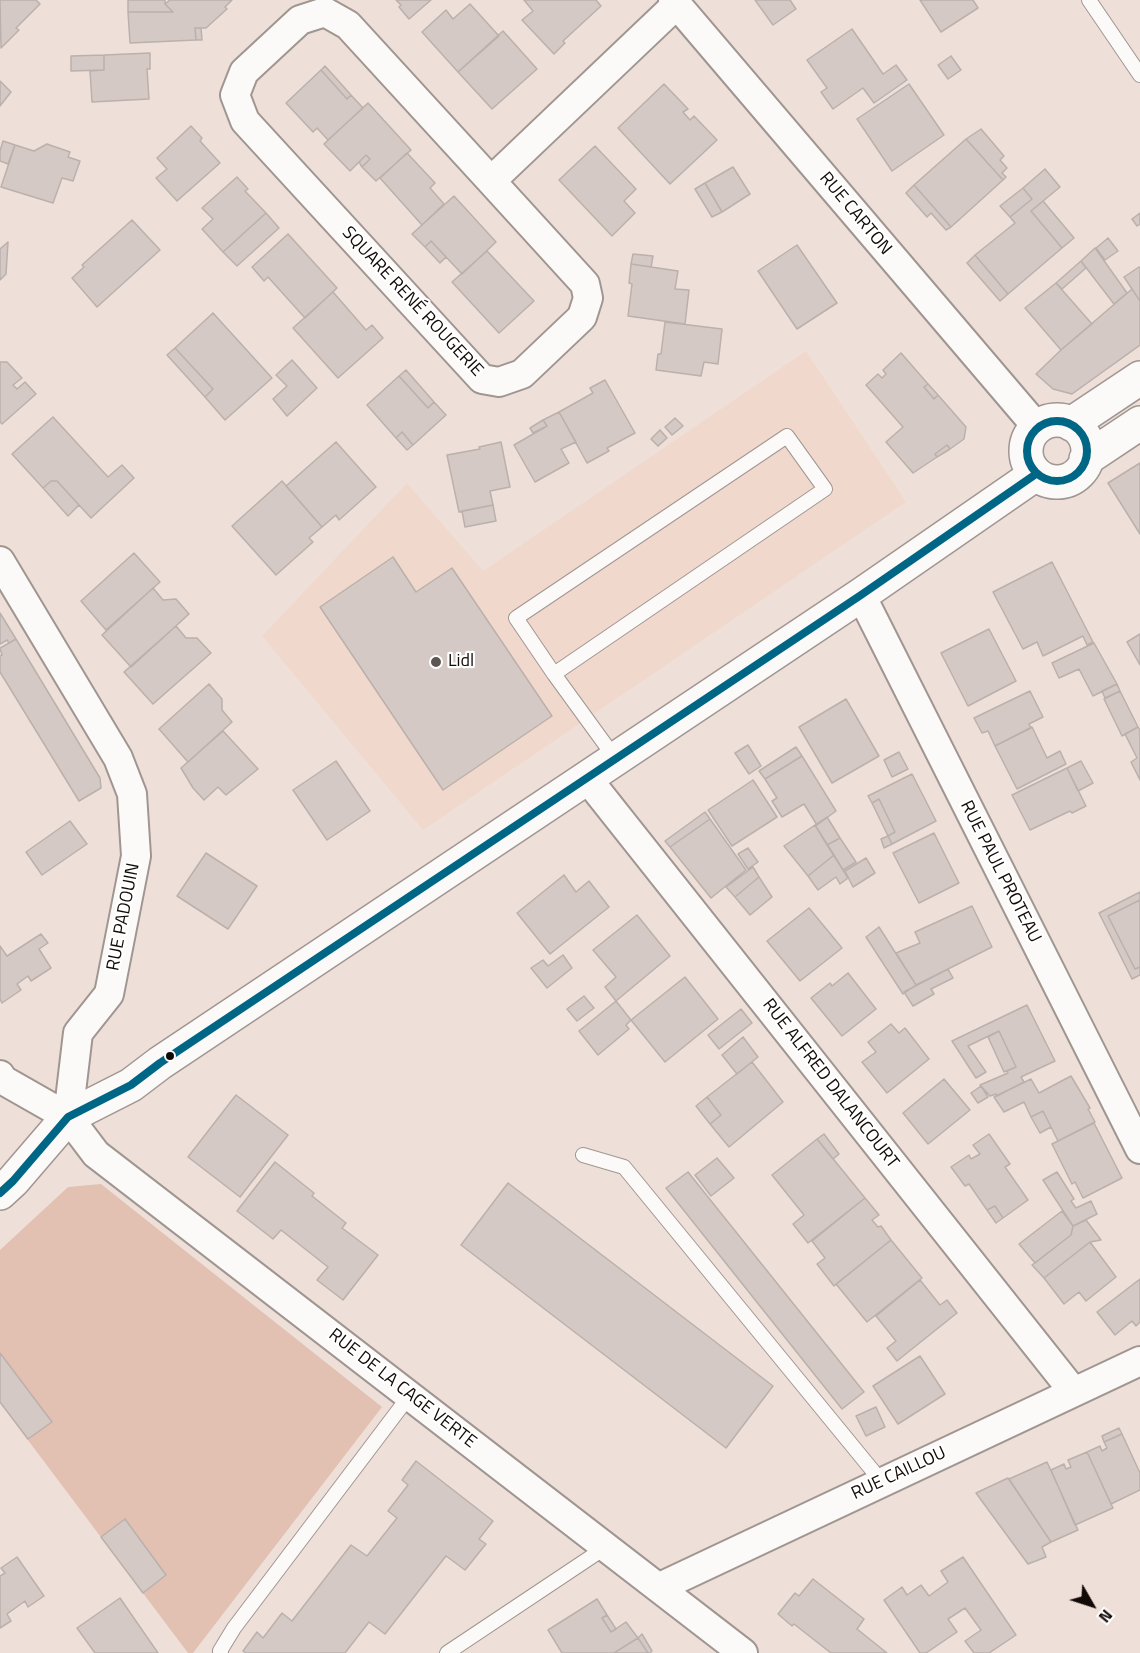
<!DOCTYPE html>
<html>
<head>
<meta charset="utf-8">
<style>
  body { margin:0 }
  #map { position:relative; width:1140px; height:1653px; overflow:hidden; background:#eee0d9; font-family:"Titillium Web",sans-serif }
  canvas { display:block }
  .north { position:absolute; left:1062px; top:1575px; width:60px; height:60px; -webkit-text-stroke:4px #fff; paint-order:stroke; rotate:129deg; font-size:16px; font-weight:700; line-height:24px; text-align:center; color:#120a07 }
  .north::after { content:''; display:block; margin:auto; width:21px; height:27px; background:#120a07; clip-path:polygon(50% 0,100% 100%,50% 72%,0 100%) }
</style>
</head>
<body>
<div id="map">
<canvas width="1140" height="1653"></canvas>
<div class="north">N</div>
</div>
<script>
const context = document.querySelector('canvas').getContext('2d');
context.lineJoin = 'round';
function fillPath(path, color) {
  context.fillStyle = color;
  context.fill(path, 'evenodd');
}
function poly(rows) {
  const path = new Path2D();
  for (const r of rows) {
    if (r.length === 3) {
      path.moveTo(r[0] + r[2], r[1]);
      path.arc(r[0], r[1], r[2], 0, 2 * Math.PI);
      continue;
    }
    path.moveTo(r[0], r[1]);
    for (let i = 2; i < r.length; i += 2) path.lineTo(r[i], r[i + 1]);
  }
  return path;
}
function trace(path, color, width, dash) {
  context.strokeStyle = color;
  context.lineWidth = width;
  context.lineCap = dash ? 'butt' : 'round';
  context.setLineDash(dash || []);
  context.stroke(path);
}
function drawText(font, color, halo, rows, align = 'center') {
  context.font = font + ' "Titillium Web",sans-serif';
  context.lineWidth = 4.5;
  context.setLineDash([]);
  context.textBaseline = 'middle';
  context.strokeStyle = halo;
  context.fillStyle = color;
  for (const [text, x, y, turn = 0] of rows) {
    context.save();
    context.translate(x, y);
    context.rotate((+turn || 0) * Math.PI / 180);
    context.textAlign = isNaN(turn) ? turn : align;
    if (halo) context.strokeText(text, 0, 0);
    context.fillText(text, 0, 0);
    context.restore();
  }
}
fillPath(poly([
  [806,351,906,502,423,830,262,636,407,483,483,571]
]), '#f1d8cd');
fillPath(poly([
  [101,1184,382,1407,193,1653,188,1653,0,1403,0,1250,68,1187]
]), '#e2c1b2');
const building = poly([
  [0,0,36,0,40,4,16,28,19,30,1,48,0,0],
  [128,0,165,0,165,4,173,12,128,12,128,0],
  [170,0,232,0,225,7,227,9,206,28,195,28,196,40,130,43,128,12,173,12,165,4,170,0],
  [396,0,431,0,409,19,399,7,401,5,396,0],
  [524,0,596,0,601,6,563,41,565,43,554,54,522,20,533,11,524,0],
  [755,0,790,0,796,9,773,25,755,0],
  [920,0,973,0,978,8,941,32,920,0],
  [470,4,499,36,458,72,422,32,446,10,453,19,470,4],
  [195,28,201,28,202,40,196,40,195,28],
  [852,29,883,74,896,65,907,80,874,103,863,88,833,109,821,92,827,88,807,60,852,29],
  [503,31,537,69,492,109,458,72,503,31],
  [150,53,150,69,147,69,149,99,92,102,90,71,104,70,104,55,150,53],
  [104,55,104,70,71,71,71,56,104,55],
  [951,56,961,70,948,79,938,65,951,56],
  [325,66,351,95,347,99,321,70,325,66],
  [321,70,347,99,351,95,363,108,328,140,317,128,313,132,286,103,321,70],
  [0,81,11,92,0,106,0,81],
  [664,84,688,109,683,112,690,120,694,116,717,140,670,184,618,128,664,84],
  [909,84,944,135,892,171,857,119,909,84],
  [368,103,411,150,376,181,362,167,370,159,366,155,350,171,324,144,368,103],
  [191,126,202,138,200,141,220,163,177,201,156,178,167,169,157,158,191,126],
  [981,129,1004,156,1000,160,1007,168,1002,173,1006,177,1003,180,966,139,981,129],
  [966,139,1003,180,951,227,914,185,966,139],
  [3,141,15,145,8,164,0,161,0,151,3,141],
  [47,144,70,152,68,157,80,161,73,181,62,178,53,203,1,187,15,145,34,151,47,144],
  [595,146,636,189,624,201,635,213,612,236,559,180,595,146],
  [407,153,435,183,430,188,444,204,422,225,380,178,407,153],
  [366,155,370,159,362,167,359,162,366,155],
  [733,167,750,194,722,212,705,183,733,167],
  [1045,169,1060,187,1031,211,1062,248,1008,294,975,255,1015,223,1010,217,1032,199,1023,188,1045,169],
  [237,177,248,189,245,191,266,213,223,252,202,229,213,219,202,208,237,177],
  [705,183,722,212,712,217,695,189,705,183],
  [914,185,951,227,946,230,931,213,927,217,906,193,914,185],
  [1023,188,1032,199,1010,217,1000,206,1023,188],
  [454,196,496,242,462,274,431,241,425,247,412,234,454,196],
  [1043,201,1074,238,1062,248,1031,211,1043,201],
  [266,213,279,228,237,266,223,252,266,213],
  [1140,213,1140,224,1137,226,1132,219,1140,213],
  [132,220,160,250,97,307,72,278,84,267,82,265,132,220],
  [288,234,337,288,305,318,268,277,264,281,252,267,288,234],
  [1108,238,1118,251,1105,260,1096,248,1108,238],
  [431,241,446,257,440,263,425,247,431,241],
  [8,242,6,274,0,280,0,249,8,242],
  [797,245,837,303,797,329,758,271,797,245],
  [1095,248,1127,293,1114,304,1081,261,1095,248],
  [487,251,534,301,499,333,452,282,487,251],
  [633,254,653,256,651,267,631,264,633,254],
  [975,255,1008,294,1000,301,967,263,975,255],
  [1081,261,1086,268,1062,289,1056,283,1081,261],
  [631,264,678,271,675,289,689,290,685,324,628,316,632,284,629,283,631,264],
  [1139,267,1140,268,1140,301,1124,277,1139,267],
  [1056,283,1092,324,1061,350,1025,308,1056,283],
  [1132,289,1140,301,1140,345,1072,394,1053,389,1036,374,1061,350,1132,289],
  [333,292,366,330,372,325,383,338,338,378,293,328,333,292],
  [213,313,272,378,225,420,205,397,213,389,175,348,213,313],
  [665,322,722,329,718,364,704,362,701,376,656,370,658,354,661,354,665,322],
  [175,348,213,389,205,397,167,355,175,348],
  [901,353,928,384,924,387,934,399,938,395,966,427,964,439,950,449,947,445,935,454,937,457,913,473,886,442,903,427,866,385,878,374,882,378,886,374,883,370,901,353],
  [292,360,317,388,287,416,273,399,287,386,276,375,292,360],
  [0,362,7,362,22,378,13,385,17,389,25,382,36,394,2,424,0,422,0,362],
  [406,370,434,402,428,408,399,376,406,370],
  [399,376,428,408,434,402,446,415,413,445,402,432,396,438,367,405,399,376],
  [605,380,635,433,607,448,609,451,587,463,559,412,593,393,590,388,605,380],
  [928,384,938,395,934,399,924,387,928,384],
  [559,412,576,442,561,449,569,463,535,482,514,445,547,426,543,420,559,412],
  [53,417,108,477,122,465,134,478,91,518,57,481,51,481,43,488,12,454,53,417],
  [675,418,683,426,672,435,665,427,675,418],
  [543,420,547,426,533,433,530,428,543,420],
  [660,430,667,438,658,446,651,439,660,430],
  [402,432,413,445,407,450,396,438,402,432],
  [336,442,376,487,339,520,336,515,322,527,286,486,336,442],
  [501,442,510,487,490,491,493,505,459,512,447,455,480,449,479,447,501,442],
  [947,445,950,449,937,457,935,454,947,445],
  [1140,463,1140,534,1108,483,1140,463],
  [51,481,57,481,79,505,68,516,43,488,51,481],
  [282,481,322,527,309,538,313,542,276,575,232,526,282,481],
  [493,505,496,521,465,527,462,511,493,505],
  [134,553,160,582,106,630,81,601,134,553],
  [393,557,416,592,452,568,552,716,443,790,320,607,393,557],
  [1052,562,1093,642,1087,645,1083,636,1043,656,1037,642,1023,649,993,592,1052,562],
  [153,588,163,600,176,599,189,614,131,667,102,635,153,588],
  [0,613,16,639,9,643,7,640,0,644,0,613],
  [176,626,186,638,197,638,211,653,153,704,124,672,176,626],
  [989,629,1016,681,968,706,941,653,989,629],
  [1140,634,1140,665,1127,642,1140,634],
  [16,639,100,778,101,788,79,801,0,672,0,656,2,655,0,648,16,639],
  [1094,643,1117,684,1093,696,1079,669,1059,678,1052,663,1094,643],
  [209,684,222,699,222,710,232,722,188,762,159,729,209,684],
  [1117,684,1120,691,1105,698,1102,691,1117,684],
  [1030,691,1043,717,1029,724,1031,728,995,746,988,731,982,733,974,718,1030,691],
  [1120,691,1138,727,1122,736,1104,699,1120,691],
  [846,699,879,756,832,783,799,727,846,699],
  [1032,727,1047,758,1060,751,1066,764,1017,789,995,746,1032,727],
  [1138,727,1140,730,1140,780,1131,762,1137,758,1125,734,1138,727],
  [223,731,258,769,226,795,218,787,204,800,193,788,181,768,223,731],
  [748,745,761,766,749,774,735,753,748,745],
  [796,747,802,756,765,779,759,771,796,747],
  [899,752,908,769,892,777,884,760,899,752],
  [802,756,836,811,817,825,804,804,782,817,772,801,777,798,765,779,802,756],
  [336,761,370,811,327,840,293,790,336,761],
  [1081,761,1093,783,1078,791,1067,768,1081,761],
  [1067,768,1086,806,1072,813,1070,811,1030,830,1012,795,1067,768],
  [912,774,936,821,892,844,888,836,895,832,879,799,872,803,868,796,912,774],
  [753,780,777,817,732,846,708,810,753,780],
  [879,799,895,832,888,836,872,803,879,799],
  [705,812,710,819,670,847,665,841,705,812],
  [827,817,840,838,827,845,815,825,827,817],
  [710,819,746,870,711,898,670,847,710,819],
  [70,821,87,844,42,875,26,852,70,821],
  [815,825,834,855,808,876,784,846,815,825],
  [934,833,959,883,919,903,893,853,934,833],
  [888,836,892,844,884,848,881,839,888,836],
  [840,838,856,862,843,870,827,845,840,838],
  [748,848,758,862,748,869,738,854,748,848],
  [206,853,257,886,228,929,177,896,206,853],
  [834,855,848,878,840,884,836,877,818,890,808,876,834,855],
  [866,858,875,873,853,887,845,871,866,858],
  [753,867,759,877,735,897,726,887,753,867],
  [564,875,576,892,589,881,609,907,550,954,517,913,564,875],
  [759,877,772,897,750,915,735,897,759,877],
  [1140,892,1140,900,1108,916,1135,969,1140,967,1140,975,1132,979,1099,913,1140,892],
  [1140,900,1140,967,1135,969,1108,916,1140,900],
  [972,906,992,947,916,985,896,953,920,943,915,932,972,906],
  [809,908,842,948,800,981,767,941,809,908],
  [637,915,670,956,616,1001,605,987,616,977,593,950,637,915],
  [879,927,916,985,903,994,866,937,879,927],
  [41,934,48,943,39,949,51,968,31,981,28,976,17,984,21,990,2,1003,0,999,0,946,7,956,41,934],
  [563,955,572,968,547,988,531,968,543,960,548,966,563,955],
  [948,969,953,978,931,989,934,994,913,1006,904,992,948,969],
  [848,973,876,1009,842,1036,811,998,830,983,832,986,848,973],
  [685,977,718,1019,665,1062,631,1020,685,977],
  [584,996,594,1008,577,1021,567,1009,584,996],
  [616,1001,631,1020,626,1025,629,1029,598,1055,579,1031,616,1001],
  [1027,1005,1055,1061,1021,1077,1024,1082,997,1096,996,1094,990,1096,980,1085,1008,1073,1007,1071,1016,1067,999,1031,968,1046,986,1072,976,1078,952,1041,1027,1005],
  [741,1009,752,1023,719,1049,708,1035,741,1009],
  [891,1024,899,1033,905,1028,929,1059,887,1093,862,1062,876,1052,868,1042,891,1024],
  [999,1031,1016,1067,1004,1072,988,1037,999,1031],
  [743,1037,758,1057,737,1074,722,1055,743,1037],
  [752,1062,783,1102,729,1147,710,1124,721,1115,707,1097,752,1062],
  [1071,1076,1090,1108,1088,1109,1095,1122,1058,1141,1043,1111,1031,1117,1024,1102,1004,1112,994,1097,1031,1079,1039,1093,1071,1076],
  [944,1079,970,1110,928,1144,903,1113,944,1079],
  [981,1086,988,1097,978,1103,971,1093,981,1086],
  [236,1095,288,1135,240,1197,188,1157,236,1095],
  [707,1097,721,1115,710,1124,696,1106,707,1097],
  [1043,1111,1051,1127,1040,1133,1031,1117,1043,1111],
  [1094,1123,1122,1178,1083,1198,1075,1182,1072,1184,1052,1144,1094,1123],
  [824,1134,839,1154,833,1159,817,1139,824,1134],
  [989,1134,1010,1164,1005,1167,1028,1200,1003,1218,995,1206,987,1210,969,1184,965,1186,951,1167,969,1155,971,1159,980,1154,973,1145,989,1134],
  [817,1139,865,1198,808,1243,793,1224,804,1215,772,1175,817,1139],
  [717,1158,734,1178,711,1196,695,1175,717,1158],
  [275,1162,314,1193,312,1196,346,1223,342,1228,378,1255,343,1300,317,1280,328,1267,281,1230,273,1239,237,1211,275,1162],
  [688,1172,864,1392,842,1409,666,1188,688,1172],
  [1057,1172,1074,1199,1071,1201,1076,1208,1091,1201,1097,1214,1073,1226,1043,1180,1057,1172],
  [508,1183,773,1386,726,1448,461,1245,508,1183],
  [865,1198,879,1215,872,1220,878,1227,881,1226,891,1240,834,1286,817,1264,825,1258,812,1241,865,1198],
  [995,1206,1003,1218,996,1223,987,1210,995,1206],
  [1062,1211,1073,1226,1071,1235,1035,1263,1019,1244,1062,1211],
  [1086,1220,1101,1240,1090,1242,1044,1278,1032,1265,1071,1235,1073,1226,1086,1220],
  [891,1240,922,1278,867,1322,836,1284,891,1240],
  [1090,1242,1116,1277,1086,1301,1079,1292,1064,1304,1044,1278,1090,1242],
  [1140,1279,1140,1322,1136,1326,1132,1321,1115,1335,1097,1312,1140,1279],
  [920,1280,940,1305,947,1300,957,1313,897,1361,887,1348,896,1341,876,1316,920,1280],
  [0,1353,52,1422,28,1439,0,1402,0,1353],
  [920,1356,945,1394,898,1424,873,1386,920,1356],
  [876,1407,885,1427,866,1436,856,1416,876,1407],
  [1119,1428,1122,1434,1104,1442,1102,1436,1119,1428],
  [1122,1434,1140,1473,1140,1490,1111,1504,1087,1452,1100,1446,1102,1451,1107,1448,1104,1442,1122,1434],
  [1087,1452,1113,1508,1075,1525,1051,1470,1064,1464,1066,1469,1071,1467,1068,1460,1087,1452],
  [416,1461,493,1521,479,1539,486,1544,465,1570,446,1556,385,1634,369,1622,345,1653,246,1653,243,1651,257,1632,263,1638,282,1613,292,1621,351,1545,367,1556,397,1518,388,1511,408,1485,402,1480,416,1461],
  [1047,1462,1078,1530,1051,1542,1009,1479,1047,1462],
  [1008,1478,1051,1542,1042,1547,1046,1557,1028,1564,976,1493,1008,1478],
  [125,1519,166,1575,143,1593,101,1537,125,1519],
  [17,1557,44,1596,28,1607,25,1601,7,1614,11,1621,0,1628,0,1576,5,1573,1,1568,17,1557],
  [963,1557,1016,1635,989,1653,974,1653,965,1641,981,1630,965,1608,948,1619,957,1632,926,1653,920,1653,884,1600,902,1587,907,1595,921,1585,929,1596,948,1582,941,1571,963,1557],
  [813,1579,864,1619,857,1629,887,1653,831,1653,794,1624,792,1626,778,1614,795,1593,799,1596,813,1579],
  [120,1598,158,1653,95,1653,77,1628,120,1598],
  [597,1599,607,1615,602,1618,611,1632,626,1622,638,1638,614,1653,562,1653,548,1630,597,1599],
  [607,1615,616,1629,611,1632,602,1618,607,1615],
  [642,1634,652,1651,650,1653,648,1653,638,1638,642,1634],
  [638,1638,648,1653,614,1653,638,1638]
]);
fillPath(building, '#d4c9c4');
trace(building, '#bbb0ab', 1.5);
const lane = poly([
  [1089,0,1140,75],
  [554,674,516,618,787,436,825,489,554,674,615,758],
  [583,1155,624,1167,882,1482],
  [221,1653,220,1651,234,1628,410,1395],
  [447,1653,606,1547]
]);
const street = poly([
  [673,0,1037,427],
  [491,181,348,25,325,12,300,20,244,72,235,95,245,121,482,379,499,382,522,374,582,317,588,298,585,284,491,181,677,4],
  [0,561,118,758,132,794,136,856,109,994,78,1033,68,1117],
  [861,595,1140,1149],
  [586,777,1073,1391],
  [0,1075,3,1080,68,1117,96,1154,743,1653],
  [660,1587,1140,1361]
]);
const secondary = poly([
  [1057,451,31],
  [1071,424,1140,378],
  [1086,459,1140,423],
  [0,1193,13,1181,68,1117,131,1085,160,1063,861,595,1036,474]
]);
trace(lane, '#a09691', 16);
trace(street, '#a09691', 32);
trace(secondary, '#a09691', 36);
trace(lane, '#fcfaf9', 14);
trace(street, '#fcfaf9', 28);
trace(secondary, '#fcfaf9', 33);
trace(poly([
  [1057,451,30],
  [0,1193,13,1181,68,1117,131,1085,160,1063,861,595,1036,474]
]), '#006685', 8);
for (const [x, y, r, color] of [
  [436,662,6,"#5f5550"],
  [170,1056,5,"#120a07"]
]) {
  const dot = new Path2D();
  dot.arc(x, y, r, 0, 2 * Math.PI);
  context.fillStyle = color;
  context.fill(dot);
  trace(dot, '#fff', 2);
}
drawText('18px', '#120a07', '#fff', [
  ["RUE CARTON",855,214,50],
  ["SQUARE RENÉ ROUGERIE",412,302,47],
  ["RUE PAUL PROTEAU",1000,872,63],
  ["RUE PADOUIN",124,917,-79],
  ["RUE ALFRED DALANCOURT",830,1084,52],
  ["RUE DE LA CAGE VERTE",402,1389,38],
  ["RUE CAILLOU",899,1474,-25]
]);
drawText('18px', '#120a07', '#fff', [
  ["Lidl",448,662]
], 'left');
</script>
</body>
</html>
